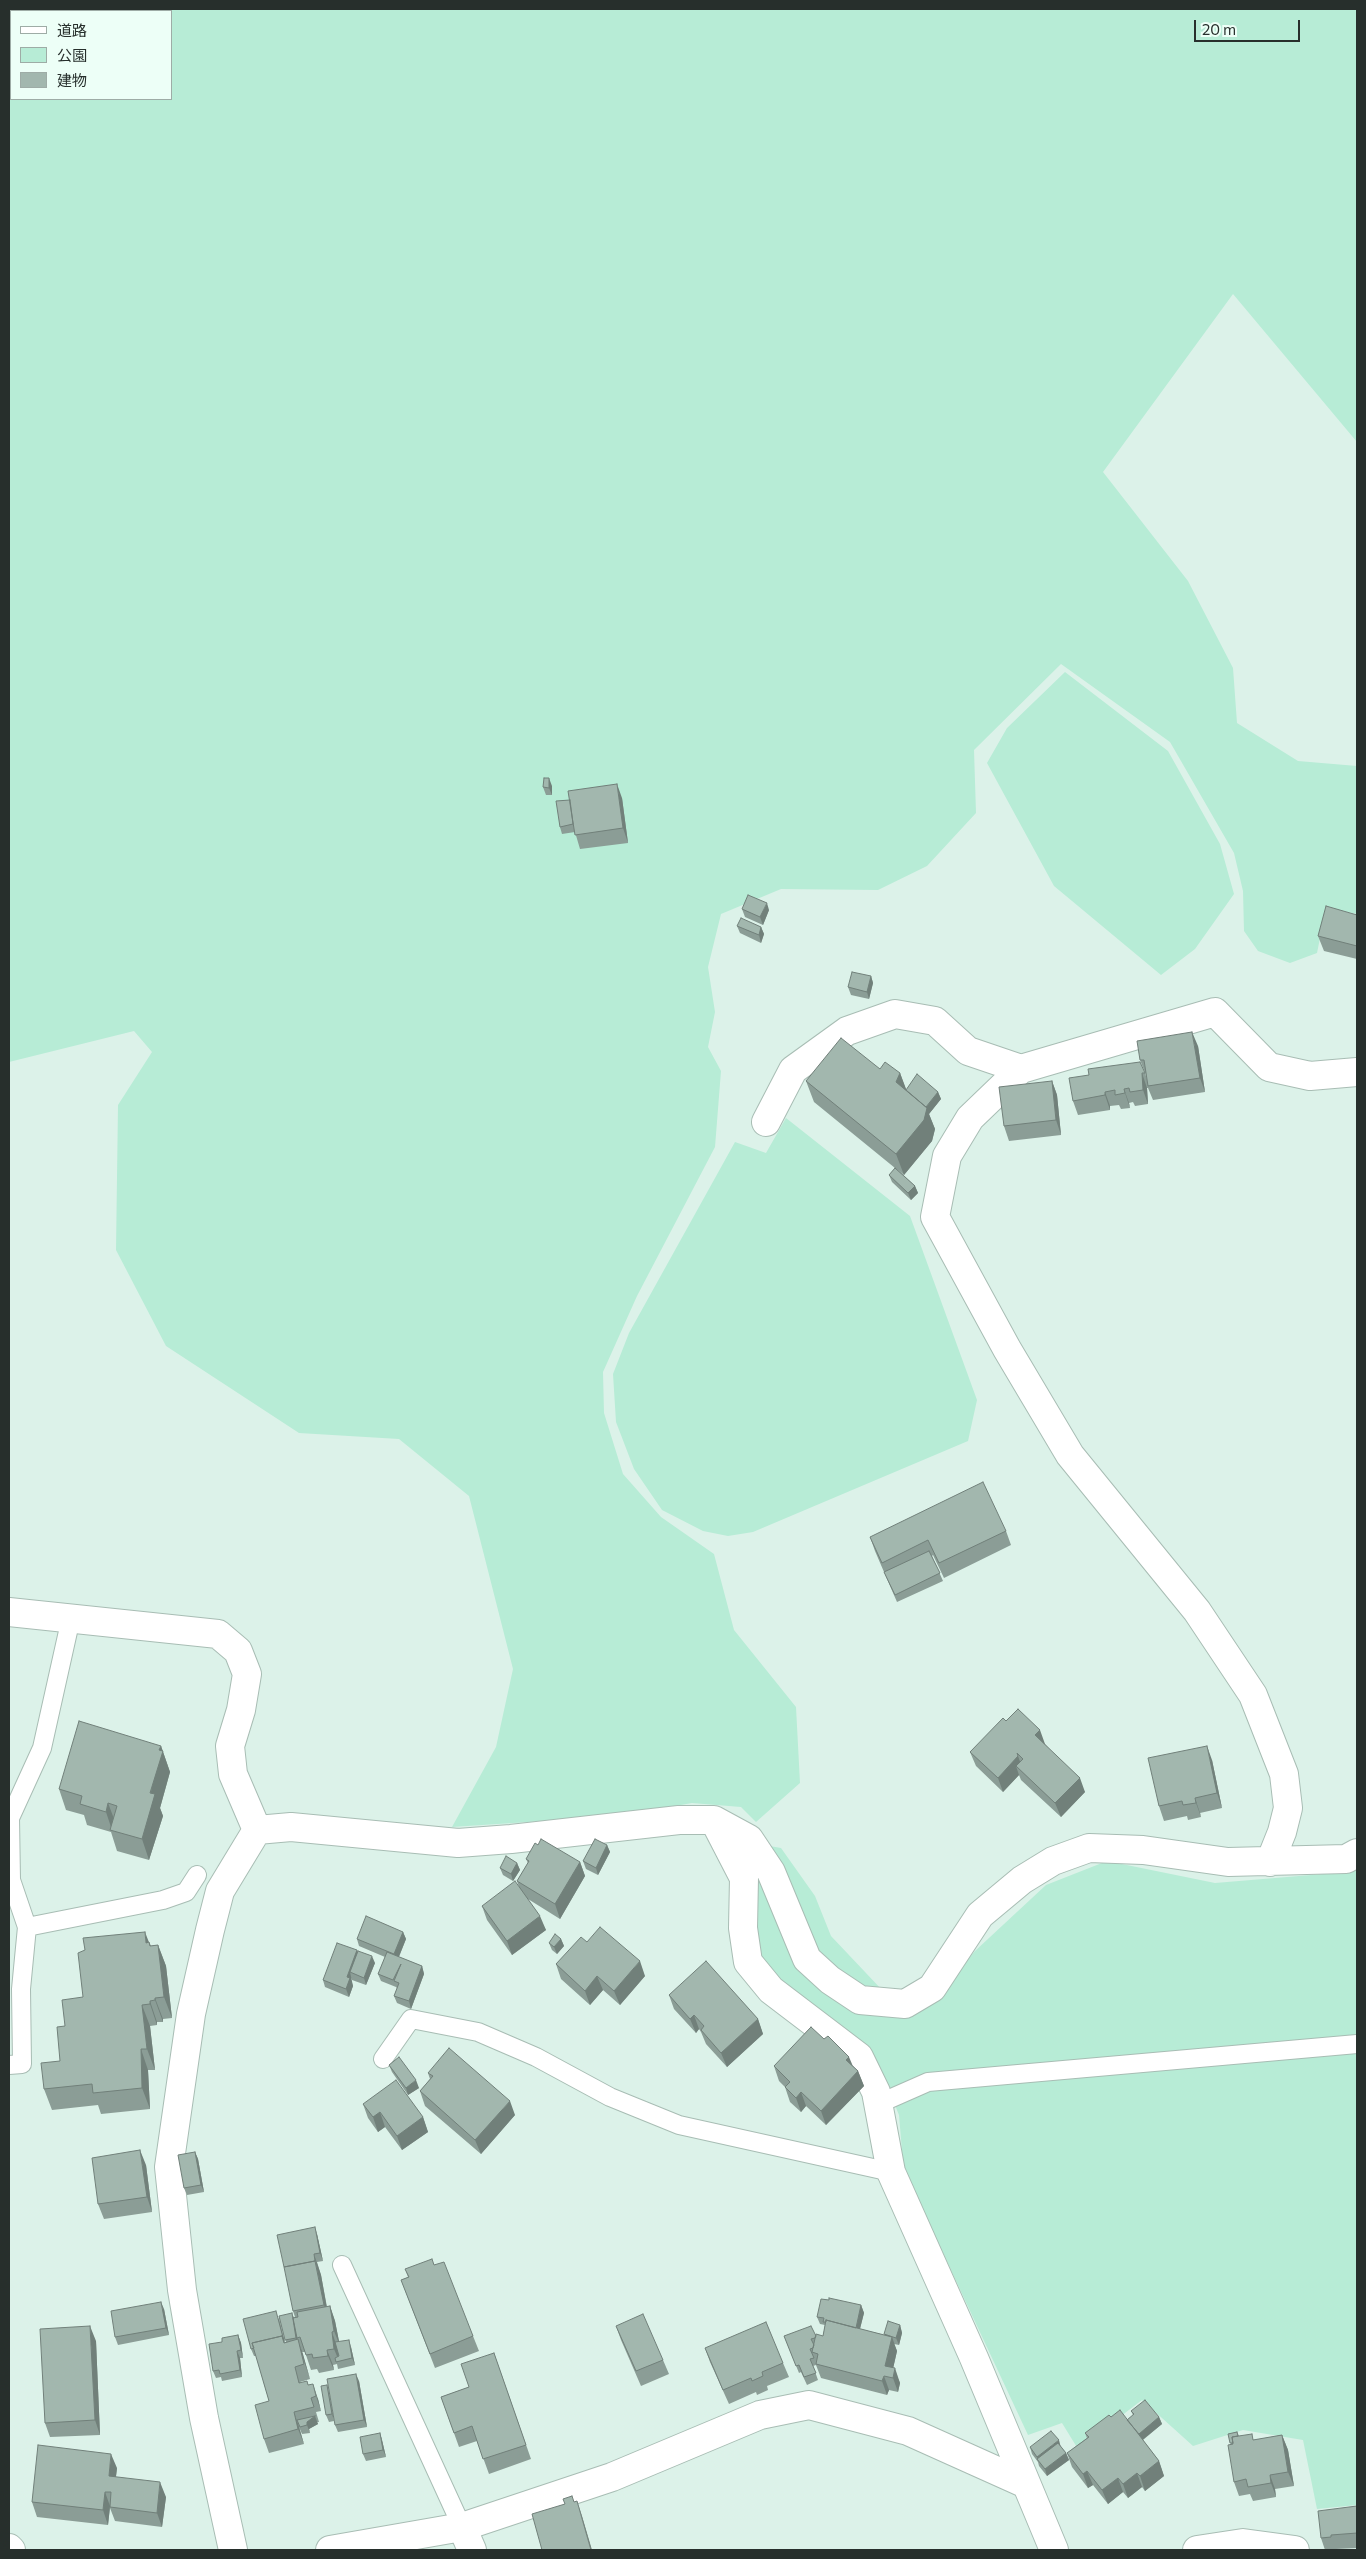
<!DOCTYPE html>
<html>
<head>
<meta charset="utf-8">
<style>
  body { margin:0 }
  #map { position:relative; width:1366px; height:2559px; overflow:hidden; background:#dcf2e9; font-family:Commissioner,"Noto Sans JP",sans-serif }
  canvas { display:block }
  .frame { position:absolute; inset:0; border:10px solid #272f2c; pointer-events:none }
  .legend { position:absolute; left:10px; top:10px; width:162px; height:90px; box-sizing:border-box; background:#edfff7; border:1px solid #9eaca6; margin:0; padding:6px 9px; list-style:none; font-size:15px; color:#272f2c }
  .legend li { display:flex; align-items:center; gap:10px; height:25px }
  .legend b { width:25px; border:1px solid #9eaca6 }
  .scale { position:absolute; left:1194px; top:20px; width:106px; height:22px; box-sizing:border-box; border:2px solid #272f2c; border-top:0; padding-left:6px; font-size:15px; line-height:18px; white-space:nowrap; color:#272f2c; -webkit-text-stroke:4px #edfff7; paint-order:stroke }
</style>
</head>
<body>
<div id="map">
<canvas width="1366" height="2559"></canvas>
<div class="frame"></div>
<ul class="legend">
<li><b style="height:6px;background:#fff"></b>道路</li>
<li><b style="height:14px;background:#b7ecd6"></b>公園</li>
<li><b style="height:14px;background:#a2b7ae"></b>建物</li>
</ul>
<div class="scale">20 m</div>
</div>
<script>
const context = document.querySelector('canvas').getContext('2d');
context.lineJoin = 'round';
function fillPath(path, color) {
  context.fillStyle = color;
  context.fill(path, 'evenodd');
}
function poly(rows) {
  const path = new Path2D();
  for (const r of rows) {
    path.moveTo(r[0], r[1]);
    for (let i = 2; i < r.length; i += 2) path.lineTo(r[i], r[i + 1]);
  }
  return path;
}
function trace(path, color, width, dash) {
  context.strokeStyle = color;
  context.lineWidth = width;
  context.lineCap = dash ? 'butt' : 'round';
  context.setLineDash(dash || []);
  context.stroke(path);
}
fillPath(poly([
  [9,9,1357,9,1357,442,1233,294,1103,472,1188,581,1233,668,1237,723,1298,761,1357,766,1357,914,1326,908,1317,953,1290,963,1258,951,1244,931,1243,891,1234,853,1170,742,1061,664,974,750,976,813,927,866,878,890,781,889,721,914,708,967,715,1012,708,1047,721,1071,715,1147,637,1296,603,1372,604,1413,623,1474,661,1517,714,1554,734,1630,796,1707,800,1783,756,1822,741,1807,692,1803,619,1816,452,1827,496,1747,513,1669,469,1496,399,1439,299,1433,166,1346,116,1250,118,1105,152,1052,134,1031,9,1062],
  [11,11,171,11,171,99,11,99],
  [1065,672,1168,751,1220,844,1234,894,1195,949,1161,975,1054,886,987,763,1007,728],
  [786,1118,910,1216,977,1400,968,1441,753,1532,728,1536,703,1531,662,1510,634,1469,616,1422,613,1374,629,1333,735,1142,766,1153],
  [758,1844,781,1848,815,1896,831,1936,900,2009,951,1979,975,1951,1046,1885,1107,1861,1215,1883,1347,1872,1357,1867,1357,2505,1317,2509,1303,2440,1243,2430,1193,2446,1142,2400,1078,2449,1062,2423,1028,2435,921,2206,903,2163,899,2115,877,2061,846,2032,769,1976,755,1946]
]), '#b7ecd6');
const service = poly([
  [27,1927,163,1900,186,1892,197,1875],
  [383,2059,411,2019,478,2032,536,2057,610,2097,679,2125,891,2172],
  [9,2065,22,2064,21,1989,27,1927,11,1880,10,1818,42,1748,71,1618],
  [878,2104,928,2082,1357,2044],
  [342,2265,462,2527]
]);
const minor = poly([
  [766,1122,793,1070,847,1031,895,1014,935,1021,968,1051,1021,1069],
  [9,1612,218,1634,238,1651,247,1674,241,1710,230,1746,233,1774,257,1830],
  [714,1820,744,1878,743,1928,748,1962,771,1990,859,2057,876,2092,891,2172,974,2358,1054,2550],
  [1270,1862,1282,1832,1288,1808,1284,1774,1253,1695,1197,1611,1070,1455,1007,1349,935,1217,947,1156,970,1118,1021,1069,1215,1012,1269,1067,1310,1076,1357,1072],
  [462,2527,612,2477,760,2415,809,2405,908,2431,1026,2484],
  [9,2548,11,2550],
  [233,2550,204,2418,182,2290,169,2167,191,2014,210,1930,220,1891,257,1830,291,1827,458,1843,511,1839,679,1820,714,1820,749,1839,771,1872,807,1959,830,1980,860,2000,905,2004,932,1988,980,1915,1022,1880,1053,1861,1089,1848,1143,1850,1228,1862,1346,1859,1357,1853],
  [330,2550,462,2527,472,2550],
  [1197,2550,1243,2543,1295,2550]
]);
trace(service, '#a8bdb4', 20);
trace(minor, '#a8bdb4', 30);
trace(service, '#fff', 18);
trace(minor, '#fff', 28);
fillPath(poly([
  [552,786,552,795,546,795,543,787],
  [622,798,628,843,580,849,575,832,562,834,560,827],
  [742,909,769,910,763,925,745,917],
  [1357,915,1357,959,1324,951,1318,936],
  [737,926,761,927,764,934,761,943,740,933],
  [871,976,873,983,869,999,851,995,848,987],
  [1198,1046,1205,1092,1153,1100,1148,1088,1147,1088,1148,1104,1135,1106,1133,1102,1129,1103,1130,1108,1121,1109,1119,1105,1110,1106,1110,1110,1078,1115,1073,1101,1089,1075,1145,1073,1147,1079,1146,1075,1140,1060],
  [880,1069,900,1073,906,1090,938,1092,941,1099,929,1114,935,1129,932,1141,904,1175,897,1169,915,1186,918,1193,911,1200,892,1182,889,1175,895,1168,814,1102,806,1081],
  [1052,1081,1057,1095,1061,1135,1009,1141,1004,1126],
  [1006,1531,1011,1545,944,1578,933,1555,932,1556,943,1581,897,1602,887,1579,875,1551,870,1537],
  [1006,1721,1045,1744,1085,1792,1061,1817,1021,1780,1019,1775,1003,1792,976,1766,970,1752],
  [161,1746,170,1772,160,1808,163,1816,149,1860,117,1851,111,1832,87,1825,84,1815,66,1810,59,1789],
  [1212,1760,1222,1808,1200,1813,1201,1817,1188,1820,1187,1816,1164,1821,1159,1806],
  [607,1845,610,1852,598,1875,586,1869,583,1861],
  [526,1859,580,1862,585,1876,560,1919,528,1899,546,1930,512,1955,487,1920,482,1906,519,1887,517,1881,528,1863],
  [517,1863,520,1870,513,1881,503,1875,500,1868],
  [403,1932,406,1939,399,1957,422,1966,424,1974,411,2009,397,2003,394,1996,397,1988,396,1987,381,1981,378,1974,385,1957,359,1946,357,1939],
  [561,1939,564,1946,557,1954,552,1950,549,1943],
  [149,1942,151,1946,158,1945,166,1966,172,2018,163,2019,163,2022,157,2022,157,2025,150,2026,155,2070,148,2070,150,2109,101,2114,98,2105,52,2110,44,2089,60,2061,65,2026],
  [587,1942,645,1976,620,2005,603,1990,590,2005,561,1979,556,1964],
  [357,1950,358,1953,375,1963,366,1985,352,1980,352,1978,351,1980,353,1986,349,1997,325,1987,323,1980],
  [669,1995,758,2019,763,2034,727,2067,706,2044,701,2032,699,2029,696,2033,674,2009],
  [389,2065,419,2088,408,2095,392,2072],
  [774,2066,853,2066,858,2071,864,2086,826,2125,806,2106,801,2112,790,2102,785,2087,779,2081],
  [428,2073,515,2115,481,2154,425,2106,420,2091,430,2079],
  [363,2104,423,2117,428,2132,402,2150,385,2127,378,2132,368,2118],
  [195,2152,198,2159,204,2192,187,2195,184,2188],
  [146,2165,152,2212,104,2219,98,2204],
  [317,2234,323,2261,317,2262,321,2275,327,2307,330,2306,335,2321,339,2342,351,2347,355,2365,338,2369,337,2364,333,2365,334,2370,319,2373,317,2369,311,2370,305,2352,302,2352,310,2379,300,2382,300,2383,309,2385,318,2399,321,2411,316,2412,319,2422,317,2422,318,2424,309,2429,310,2433,302,2434,299,2427,304,2444,269,2453,264,2439,269,2401,256,2356,254,2356,251,2349,279,2318,285,2342,286,2342,279,2316,295,2317,293,2311],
  [434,2265,473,2336,479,2351,435,2368,401,2280,408,2277,405,2269],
  [861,2305,864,2313,860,2329,885,2335,884,2334,900,2325,902,2333,899,2345,894,2344,897,2351,893,2368,900,2383,898,2392,889,2390,887,2395,821,2378,816,2365,813,2366,818,2380,807,2385,801,2372,799,2373,784,2336,823,2336,825,2325,820,2324,817,2317],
  [164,2309,169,2335,118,2345,115,2337],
  [616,2326,663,2360,669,2374,641,2386,621,2340],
  [238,2335,241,2343,243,2358,240,2358,242,2377,222,2381,221,2377,216,2378,213,2371,222,2342],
  [96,2341,100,2435,50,2437,45,2423],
  [705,2348,783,2363,789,2377,767,2386,768,2390,757,2395,756,2392,729,2404,710,2362],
  [494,2353,531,2459,489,2474,477,2441,459,2447,441,2397,469,2387],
  [359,2381,367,2427,338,2432,335,2425],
  [327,2385,334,2421,329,2422,326,2415],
  [1131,2411,1159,2417,1162,2424,1143,2440,1159,2461,1164,2476,1145,2491,1142,2487,1128,2498,1123,2492,1108,2504,1093,2485,1088,2488,1072,2467,1067,2453,1087,2438,1085,2433,1111,2417,1127,2420,1133,2415],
  [1237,2432,1239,2436,1254,2440,1282,2435,1288,2450,1294,2486,1275,2489,1276,2497,1253,2501,1250,2494,1239,2496,1234,2482,1231,2444,1228,2434],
  [380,2433,382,2440,386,2457,366,2461,363,2454],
  [1060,2446,1066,2453,1069,2460,1047,2476,1039,2466,1038,2462,1032,2454,1030,2447],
  [117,2468,116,2477,166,2497,162,2527,115,2521,110,2508,108,2525,37,2517,32,2502],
  [1357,2506,1357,2548,1336,2549,1336,2550,1325,2550,1321,2538]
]), '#8b9d96');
fillPath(poly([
  [549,778,552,786,552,795,549,788],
  [617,784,622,798,628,843,623,828],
  [767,903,769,910,763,925,760,917],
  [761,927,764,934,761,943,759,935],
  [871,976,873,983,869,999,867,992],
  [1192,1032,1198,1046,1205,1092,1200,1078],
  [900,1073,908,1094,896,1082],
  [1142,1073,1147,1088,1148,1104,1143,1090],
  [1052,1081,1057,1095,1061,1135,1056,1120],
  [1124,1089,1129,1103,1130,1108,1125,1093],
  [938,1092,941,1099,929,1114,935,1129,932,1141,904,1175,896,1154,922,1113],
  [1105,1092,1110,1106,1110,1110,1105,1095],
  [915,1186,918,1193,911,1200,908,1193],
  [1040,1730,1045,1744,1040,1749,1035,1735],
  [161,1746,170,1772,160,1808,163,1816,149,1860,142,1839,159,1750],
  [1207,1746,1212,1760,1222,1808,1217,1793],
  [1018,1756,1023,1770,1016,1766,1019,1775,1003,1792,998,1778],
  [1080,1778,1085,1792,1061,1817,1055,1803],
  [1195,1798,1200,1813,1201,1817,1196,1803],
  [108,1803,116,1824,112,1830,106,1812],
  [607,1845,610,1852,598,1875,596,1868],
  [580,1862,585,1876,560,1919,555,1904],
  [517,1863,520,1870,513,1881,511,1874],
  [540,1916,546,1930,512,1955,507,1941],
  [145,1932,150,1945,149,1942,157,1963,146,1943],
  [403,1932,406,1939,397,1961,394,1954],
  [561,1939,564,1946,557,1954,554,1947],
  [158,1945,166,1966,172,2018,164,1997],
  [357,1950,359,1958,350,1972,353,1986,349,1997,346,1989,347,1977],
  [372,1956,375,1963,366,1985,364,1978],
  [640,1961,645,1976,620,2005,614,1991],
  [422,1966,424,1974,411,2009,409,2001],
  [597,1976,603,1990,590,2005,585,1991],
  [155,1998,163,2019,163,2022,155,2000],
  [150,2001,157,2022,157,2025,150,2004],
  [142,2005,150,2026,155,2070,147,2049],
  [694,2015,699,2029,696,2033,690,2019],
  [758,2019,763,2034,727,2067,721,2053],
  [141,2049,148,2070,150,2109,142,2088],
  [849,2057,855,2071,846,2060],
  [858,2071,864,2086,826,2125,821,2111],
  [416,2080,419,2088,408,2095,406,2088],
  [801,2092,806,2106,801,2112,796,2098],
  [510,2101,515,2115,481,2154,475,2140],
  [380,2112,385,2127,378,2132,373,2117],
  [423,2117,428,2132,402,2150,397,2136],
  [140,2150,146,2165,152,2212,147,2197],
  [195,2152,198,2159,204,2192,201,2185],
  [315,2227,317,2234,323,2261,320,2253],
  [314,2254,321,2275,329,2320,324,2305],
  [161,2302,164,2309,169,2335,166,2328],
  [861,2305,864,2313,858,2336,856,2329],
  [330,2306,335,2321,340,2346,334,2331],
  [292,2313,295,2321,297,2338,303,2354,310,2379,296,2338],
  [900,2325,902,2333,899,2345,896,2338],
  [90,2326,96,2341,100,2435,95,2420],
  [332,2332,337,2347,339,2361,334,2349],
  [238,2335,241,2343,243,2358,241,2350],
  [892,2337,897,2351,891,2378,885,2366],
  [349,2340,351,2347,355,2365,352,2358],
  [327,2350,333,2365,334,2370,328,2356],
  [237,2351,240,2358,242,2377,240,2370],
  [895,2368,900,2383,898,2392,893,2378],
  [356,2374,359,2381,367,2427,364,2420],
  [884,2376,889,2390,887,2395,882,2381],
  [313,2384,318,2399,321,2411,316,2396],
  [327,2385,329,2393,334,2421,332,2414],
  [294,2412,299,2427,304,2444,298,2429],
  [315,2416,318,2424,309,2429,310,2433,307,2425,307,2422],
  [1159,2417,1162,2424,1141,2441,1139,2434],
  [380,2433,382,2440,386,2457,383,2450],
  [1282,2435,1288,2450,1294,2486,1288,2472],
  [1059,2440,1061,2448,1038,2460,1037,2457],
  [1066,2453,1069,2460,1047,2476,1045,2469],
  [111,2454,117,2468,114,2491,109,2476],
  [1159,2461,1164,2476,1145,2491,1140,2476],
  [1087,2471,1093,2485,1088,2488,1083,2474],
  [1137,2473,1142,2487,1128,2498,1123,2484],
  [1270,2475,1275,2489,1276,2497,1271,2483],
  [1118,2478,1123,2492,1108,2504,1102,2490],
  [160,2482,166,2497,162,2527,157,2513],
  [105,2492,110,2506,108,2525,103,2510],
  [577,2501,582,2516,592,2550,591,2550]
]), '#71807a');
const building = poly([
  [544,778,549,778,549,788,543,787,544,778],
  [617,784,623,828,575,835,568,791,617,784],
  [570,800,573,824,560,827,556,801,570,800],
  [748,895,767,903,760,917,742,909,748,895],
  [1326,906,1357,915,1357,946,1318,936,1326,906],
  [741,918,761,927,759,935,737,926,741,918],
  [852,972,871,976,867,992,848,987,852,972],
  [1192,1032,1200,1078,1148,1086,1144,1060,1140,1060,1137,1041,1192,1032],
  [841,1038,880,1069,885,1062,900,1073,896,1082,927,1108,924,1120,896,1154,806,1081,841,1038],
  [1140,1062,1145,1073,1142,1073,1143,1090,1130,1092,1129,1088,1124,1089,1125,1093,1115,1095,1115,1090,1105,1092,1105,1095,1073,1101,1069,1078,1089,1075,1088,1069,1140,1062],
  [917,1074,938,1092,926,1107,906,1090,917,1074],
  [1052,1081,1056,1120,1004,1126,999,1087,1052,1081],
  [895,1168,915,1186,908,1193,889,1175,895,1168],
  [983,1482,1006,1531,939,1563,928,1540,882,1563,870,1537,983,1482],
  [929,1551,940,1573,895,1595,884,1572,929,1551],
  [1018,1709,1040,1730,1035,1735,1080,1778,1055,1803,1016,1766,1023,1759,1017,1753,1018,1756,998,1778,970,1752,1003,1718,1006,1721,1018,1709],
  [79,1721,161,1746,159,1750,163,1751,150,1793,155,1794,142,1839,110,1830,117,1806,108,1803,106,1812,80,1804,82,1796,59,1789,79,1721],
  [1207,1746,1217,1793,1195,1798,1196,1803,1183,1805,1182,1801,1159,1806,1148,1758,1207,1746],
  [541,1839,580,1862,555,1904,517,1881,529,1861,526,1859,535,1843,538,1845,541,1839],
  [595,1839,607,1845,596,1868,583,1861,595,1839],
  [506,1856,517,1863,511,1874,500,1868,506,1856],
  [515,1881,540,1916,507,1941,482,1906,515,1881],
  [366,1916,403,1932,394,1954,357,1939,366,1916],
  [600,1927,640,1961,614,1991,597,1976,585,1991,556,1964,581,1937,587,1942,600,1927],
  [145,1932,146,1943,149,1942,150,1946,158,1945,164,1997,155,1998,155,2000,150,2001,150,2004,142,2005,147,2049,141,2049,142,2088,93,2093,92,2084,44,2089,41,2063,60,2061,57,2027,65,2026,62,2000,83,1997,78,1953,85,1950,83,1938,145,1932],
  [555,1934,561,1939,554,1947,549,1943,555,1934],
  [337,1943,357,1950,347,1977,350,1978,346,1989,323,1980,337,1943],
  [358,1951,372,1956,364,1978,350,1972,358,1951],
  [387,1952,422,1966,409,2001,394,1996,399,1983,394,1981,401,1964,393,1980,378,1974,387,1952],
  [706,1961,758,2019,721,2053,701,2030,704,2026,694,2015,690,2019,669,1995,706,1961],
  [811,2027,824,2039,828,2036,849,2057,846,2060,858,2071,821,2111,801,2092,796,2098,785,2087,790,2082,774,2066,811,2027],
  [449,2048,510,2101,475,2140,420,2091,433,2076,428,2073,449,2048],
  [399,2057,416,2080,406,2088,389,2065,399,2057],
  [396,2080,423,2117,397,2136,380,2112,373,2117,363,2104,396,2080],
  [140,2150,147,2197,98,2204,92,2158,140,2150],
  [195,2152,201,2185,184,2188,178,2155,195,2152],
  [315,2227,320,2253,314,2254,315,2261,284,2267,277,2235,315,2227],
  [432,2259,434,2265,444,2262,473,2336,430,2354,401,2280,409,2277,405,2269,432,2259],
  [315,2261,324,2305,293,2311,284,2267,315,2261],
  [829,2298,861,2305,856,2328,826,2320,826,2322,823,2322,824,2318,817,2317,821,2299,829,2300,829,2298],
  [161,2302,166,2328,115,2337,111,2311,161,2302],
  [330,2306,334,2331,332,2332,334,2349,327,2350,328,2356,313,2358,312,2354,306,2355,300,2337,297,2338,293,2318,298,2317,297,2312,330,2306],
  [276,2311,284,2341,282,2336,252,2343,254,2348,251,2349,243,2319,276,2311],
  [292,2313,296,2338,285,2340,279,2316,292,2313],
  [643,2314,663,2360,636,2371,616,2326,643,2314],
  [826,2320,892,2337,885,2366,895,2368,893,2378,884,2376,882,2381,816,2364,818,2354,812,2352,816,2334,823,2336,826,2320],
  [888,2321,900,2325,896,2338,884,2334,888,2321],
  [766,2322,783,2363,762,2372,763,2376,752,2381,751,2378,723,2390,705,2348,766,2322],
  [90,2326,95,2420,45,2423,40,2329,90,2326],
  [811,2326,816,2336,815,2338,811,2339,814,2345,813,2348,810,2349,814,2358,810,2359,816,2373,804,2377,799,2365,796,2366,784,2336,811,2326],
  [238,2335,241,2350,237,2351,240,2370,220,2374,219,2370,213,2371,209,2344,222,2342,222,2338,238,2335],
  [282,2336,284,2343,298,2339,304,2364,295,2367,299,2383,307,2381,308,2385,313,2384,316,2396,311,2398,314,2407,294,2412,298,2429,264,2439,255,2405,269,2401,252,2343,282,2336],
  [349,2340,352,2358,336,2362,335,2358,339,2356,335,2342,349,2340],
  [494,2353,526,2445,483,2459,472,2426,454,2433,441,2397,469,2387,461,2364,494,2353],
  [356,2374,364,2420,335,2425,327,2379,356,2374],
  [327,2385,332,2414,326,2415,321,2386,327,2385],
  [1145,2400,1159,2417,1139,2434,1127,2420,1134,2414,1131,2411,1145,2400],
  [1120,2410,1159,2461,1140,2476,1137,2473,1123,2484,1118,2478,1102,2490,1087,2471,1083,2474,1067,2453,1089,2437,1085,2433,1109,2415,1111,2417,1120,2410],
  [315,2416,307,2422,307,2425,300,2427,297,2420,315,2416],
  [1051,2431,1059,2440,1037,2457,1030,2447,1051,2431],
  [1237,2432,1238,2436,1232,2437,1233,2443,1230,2443,1228,2434,1237,2432],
  [380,2433,383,2450,363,2454,360,2437,380,2433],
  [1252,2434,1253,2440,1282,2435,1288,2472,1270,2475,1271,2483,1248,2487,1246,2479,1234,2482,1228,2445,1233,2444,1232,2437,1252,2434],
  [1058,2443,1066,2453,1045,2469,1037,2459,1058,2443],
  [38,2445,111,2454,109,2476,160,2482,157,2513,110,2507,111,2492,105,2492,103,2510,32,2502,38,2445],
  [572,2496,574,2502,577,2501,591,2550,542,2550,532,2514,565,2504,563,2499,572,2496],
  [1357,2506,1357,2533,1331,2535,1331,2537,1321,2538,1318,2511,1357,2506]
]);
fillPath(building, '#a2b7ae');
trace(building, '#71807a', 1);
</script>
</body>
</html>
